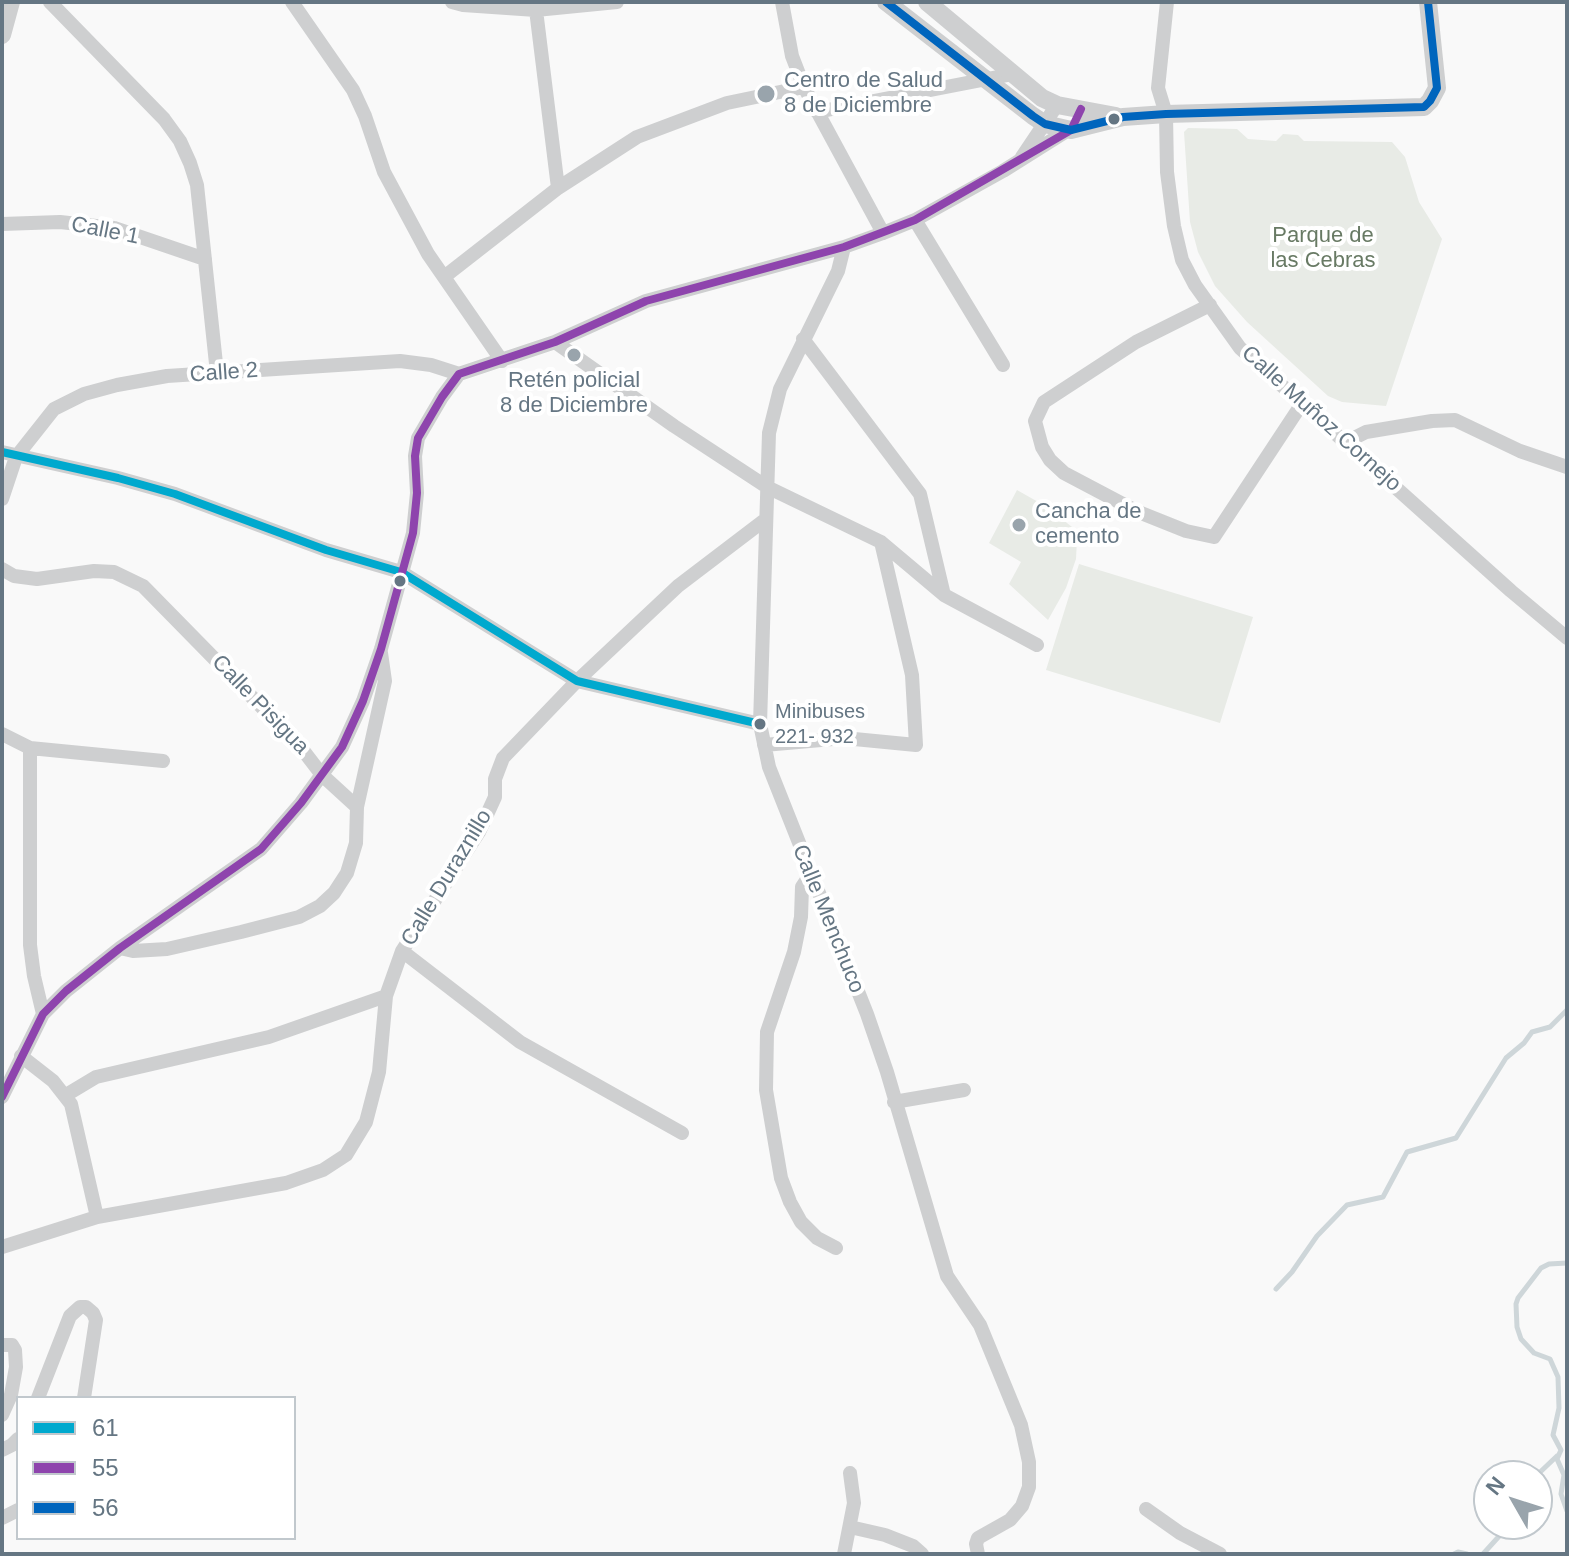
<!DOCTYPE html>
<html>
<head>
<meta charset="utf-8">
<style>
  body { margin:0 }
  #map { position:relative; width:1569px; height:1556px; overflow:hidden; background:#f9f9f9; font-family:Helvetica,sans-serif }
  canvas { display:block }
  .frame { position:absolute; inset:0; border:4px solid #657683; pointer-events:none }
  .legend { position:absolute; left:16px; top:1396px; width:280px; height:144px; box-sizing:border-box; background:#fff; border:2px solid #c1c8cd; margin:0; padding:10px 14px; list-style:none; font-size:24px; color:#657683 }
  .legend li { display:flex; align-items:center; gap:16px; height:40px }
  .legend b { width:40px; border:2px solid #c1c8cd }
  .north { position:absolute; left:1473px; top:1460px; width:80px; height:80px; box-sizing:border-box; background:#fff; border:2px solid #c1c8cd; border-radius:50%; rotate:309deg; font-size:22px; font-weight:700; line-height:32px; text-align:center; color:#657683 }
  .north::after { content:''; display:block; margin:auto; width:28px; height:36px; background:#99a4ac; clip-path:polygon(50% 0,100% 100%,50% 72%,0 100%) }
</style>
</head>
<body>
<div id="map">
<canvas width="1569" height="1556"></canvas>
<div class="frame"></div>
<ul class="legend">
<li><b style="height:10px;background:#00a9ce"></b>61</li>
<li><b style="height:10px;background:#8e44ad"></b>55</li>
<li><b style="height:10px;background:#0065bd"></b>56</li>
</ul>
<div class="north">N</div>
</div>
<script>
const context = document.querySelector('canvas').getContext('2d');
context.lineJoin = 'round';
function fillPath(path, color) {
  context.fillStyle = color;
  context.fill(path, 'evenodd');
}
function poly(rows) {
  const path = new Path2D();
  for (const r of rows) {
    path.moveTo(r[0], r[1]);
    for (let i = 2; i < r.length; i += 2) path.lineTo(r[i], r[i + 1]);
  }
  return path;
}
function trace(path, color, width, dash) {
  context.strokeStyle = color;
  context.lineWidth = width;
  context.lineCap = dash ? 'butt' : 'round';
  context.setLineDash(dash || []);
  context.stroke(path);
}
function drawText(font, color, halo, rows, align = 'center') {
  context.font = font + ' Helvetica,sans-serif';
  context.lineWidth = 8;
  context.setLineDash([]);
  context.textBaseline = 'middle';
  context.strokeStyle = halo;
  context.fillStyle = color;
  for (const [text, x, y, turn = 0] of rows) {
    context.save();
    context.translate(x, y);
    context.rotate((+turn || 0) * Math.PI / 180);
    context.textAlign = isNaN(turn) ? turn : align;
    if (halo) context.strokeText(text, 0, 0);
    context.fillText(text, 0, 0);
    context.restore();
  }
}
fillPath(poly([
  [1188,128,1237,129,1248,139,1276,141,1283,134,1298,135,1304,141,1392,142,1405,157,1419,202,1442,239,1386,406,1342,402,1328,396,1247,322,1215,286,1198,252,1190,222,1184,132],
  [1017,490,1047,507,1072,527,1077,539,1076,559,1066,588,1048,620,1009,584,1021,562,989,543],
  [1079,564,1253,617,1220,723,1046,670]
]), '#e8ebe6');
trace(poly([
  [1567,1263,1549,1264,1541,1268,1518,1298,1516,1304,1517,1327,1521,1339,1534,1353,1550,1359,1558,1377,1559,1408,1553,1435,1561,1450,1557,1459,1564,1475,1561,1494,1567,1511],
  [1276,1289,1292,1272,1317,1236,1347,1205,1383,1197,1407,1152,1456,1138,1506,1058,1524,1043,1532,1032,1550,1027,1567,1010],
  [1536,1476,1557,1456],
  [1454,1554,1458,1552,1467,1554],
  [1483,1554,1502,1533,1505,1524]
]), '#ced6d9', 5);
trace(poly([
  [50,2,164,119,180,141,190,163,197,185,217,373],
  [292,2,353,90,365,116,384,172,428,254,502,361],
  [452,2,463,5,536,10,617,2],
  [782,2,792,56,804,87,883,233],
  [1167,2,1158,88,1166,114,1167,172,1174,226,1182,260,1195,285,1240,348,1511,591,1567,638],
  [536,10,558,188],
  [817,112,1013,74],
  [1022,157,1057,105],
  [915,220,1003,365],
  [2,224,60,222,114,228,205,259],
  [844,247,838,271,780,389,769,433,760,724,769,767,867,1014,887,1072,947,1276,980,1325,1021,1425,1029,1462,1029,1487,1022,1506,1010,1520,978,1538,976,1544,978,1554],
  [444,277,558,188,637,137,727,103,804,87],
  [1210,305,1136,342,1044,402,1035,421,1042,447,1050,460,1064,473,1136,511,1186,531,1214,537,1303,402],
  [803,339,920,494,944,595],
  [555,342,674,426,767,487,881,542,944,595,1037,645],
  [1346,442,1366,432,1432,421,1455,420,1520,451,1567,467],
  [2,452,118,478,175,494,326,550,401,572,577,681,760,724],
  [2,499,16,457,54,409,84,394,117,385,167,376,400,361,431,365,459,374],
  [2,569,14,576,37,579,94,571,114,572,143,586,299,745,322,775,357,807],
  [2,734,30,748,163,761],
  [764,745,844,738,916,745,912,675,881,542],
  [30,748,30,945,34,976,43,1014],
  [810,875,802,887,801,917,794,952,767,1032,766,1090,781,1178,790,1202,801,1222,817,1238,836,1248],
  [120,948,133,951,167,949,241,932,299,917,320,906,334,893,347,873,356,843,357,807,385,681,381,653],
  [402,951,520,1042,682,1133],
  [21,1056,53,1081,71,1104,97,1217],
  [66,1095,96,1077,269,1037,386,996],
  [2,1097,43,1014,66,991,120,948,261,849,301,803,342,747,363,701,381,649,413,533,417,493,415,456,418,438,442,397,459,374,555,342,646,301,844,247,883,233,915,220,1003,171,1073,127],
  [894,1102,964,1090],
  [2,1247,97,1217,286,1183,323,1170,346,1155,366,1122,379,1072,386,996,402,951,479,832,495,797,495,779,503,758,577,681,678,586,766,519],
  [2,1345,12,1345,15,1350,16,1367,11,1395,2,1415],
  [38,1398,70,1316,80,1307,86,1307,93,1313,96,1320,84,1398],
  [2,1450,12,1445,18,1439],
  [1146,1509,1180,1533,1220,1554],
  [2,1518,18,1510],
  [850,1527,885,1535,913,1546,922,1554],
  [844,1554,854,1503,850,1473]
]), '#cecfd0', 14);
trace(poly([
  [886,2,1033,116,1045,124,1071,130,1123,117,1166,114,1424,107,1430,101,1437,88,1428,2],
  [927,2,1042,98,1057,105,1116,116],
  [2,35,11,2]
]), '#cecfd0', 18);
trace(poly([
  [2,452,118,478,175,494,326,550,401,572,577,681,760,724]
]), '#00a9ce', 8);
trace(poly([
  [2,1097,43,1014,66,991,120,948,261,849,301,803,342,747,363,701,381,649,413,533,417,493,415,456,418,438,442,397,459,374,555,342,646,301,844,247,915,220,1071,130,1081,109]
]), '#8e44ad', 8);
trace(poly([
  [886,2,1033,116,1045,124,1071,130,1123,117,1166,114,1424,107,1430,101,1437,88,1428,2]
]), '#0065bd', 8);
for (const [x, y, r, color] of [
  [766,94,10,"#99a4ac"],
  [1114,119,7,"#657683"],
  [574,355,8,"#99a4ac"],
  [1019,525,8,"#99a4ac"],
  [400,581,7,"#657683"],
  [760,724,7,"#657683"]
]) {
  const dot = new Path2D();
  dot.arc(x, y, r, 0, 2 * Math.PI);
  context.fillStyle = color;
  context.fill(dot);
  trace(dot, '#fff', 3);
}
drawText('20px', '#657683', '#fff', [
  ["Minibuses",775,712],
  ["221- 932",775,737]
], 'left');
drawText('22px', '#657683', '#fff', [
  ["Centro de Salud",784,81],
  ["8 de Diciembre",784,106],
  ["Retén policial",574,381,"center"],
  ["8 de Diciembre",574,406,"center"],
  ["Cancha de",1035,512],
  ["cemento",1035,537]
], 'left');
drawText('22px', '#657683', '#fff', [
  ["Calle 1",105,231,11],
  ["Calle 2",224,373,-4],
  ["Calle Muñoz Cornejo",1321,419,42],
  ["Calle Pisigua",260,705,46],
  ["Calle Duraznillo",447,878,-59],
  ["Calle Menchuco",828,919,68]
]);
drawText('22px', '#687a64', '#fff', [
  ["Parque de",1323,236],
  ["las Cebras",1323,261]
]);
</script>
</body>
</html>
